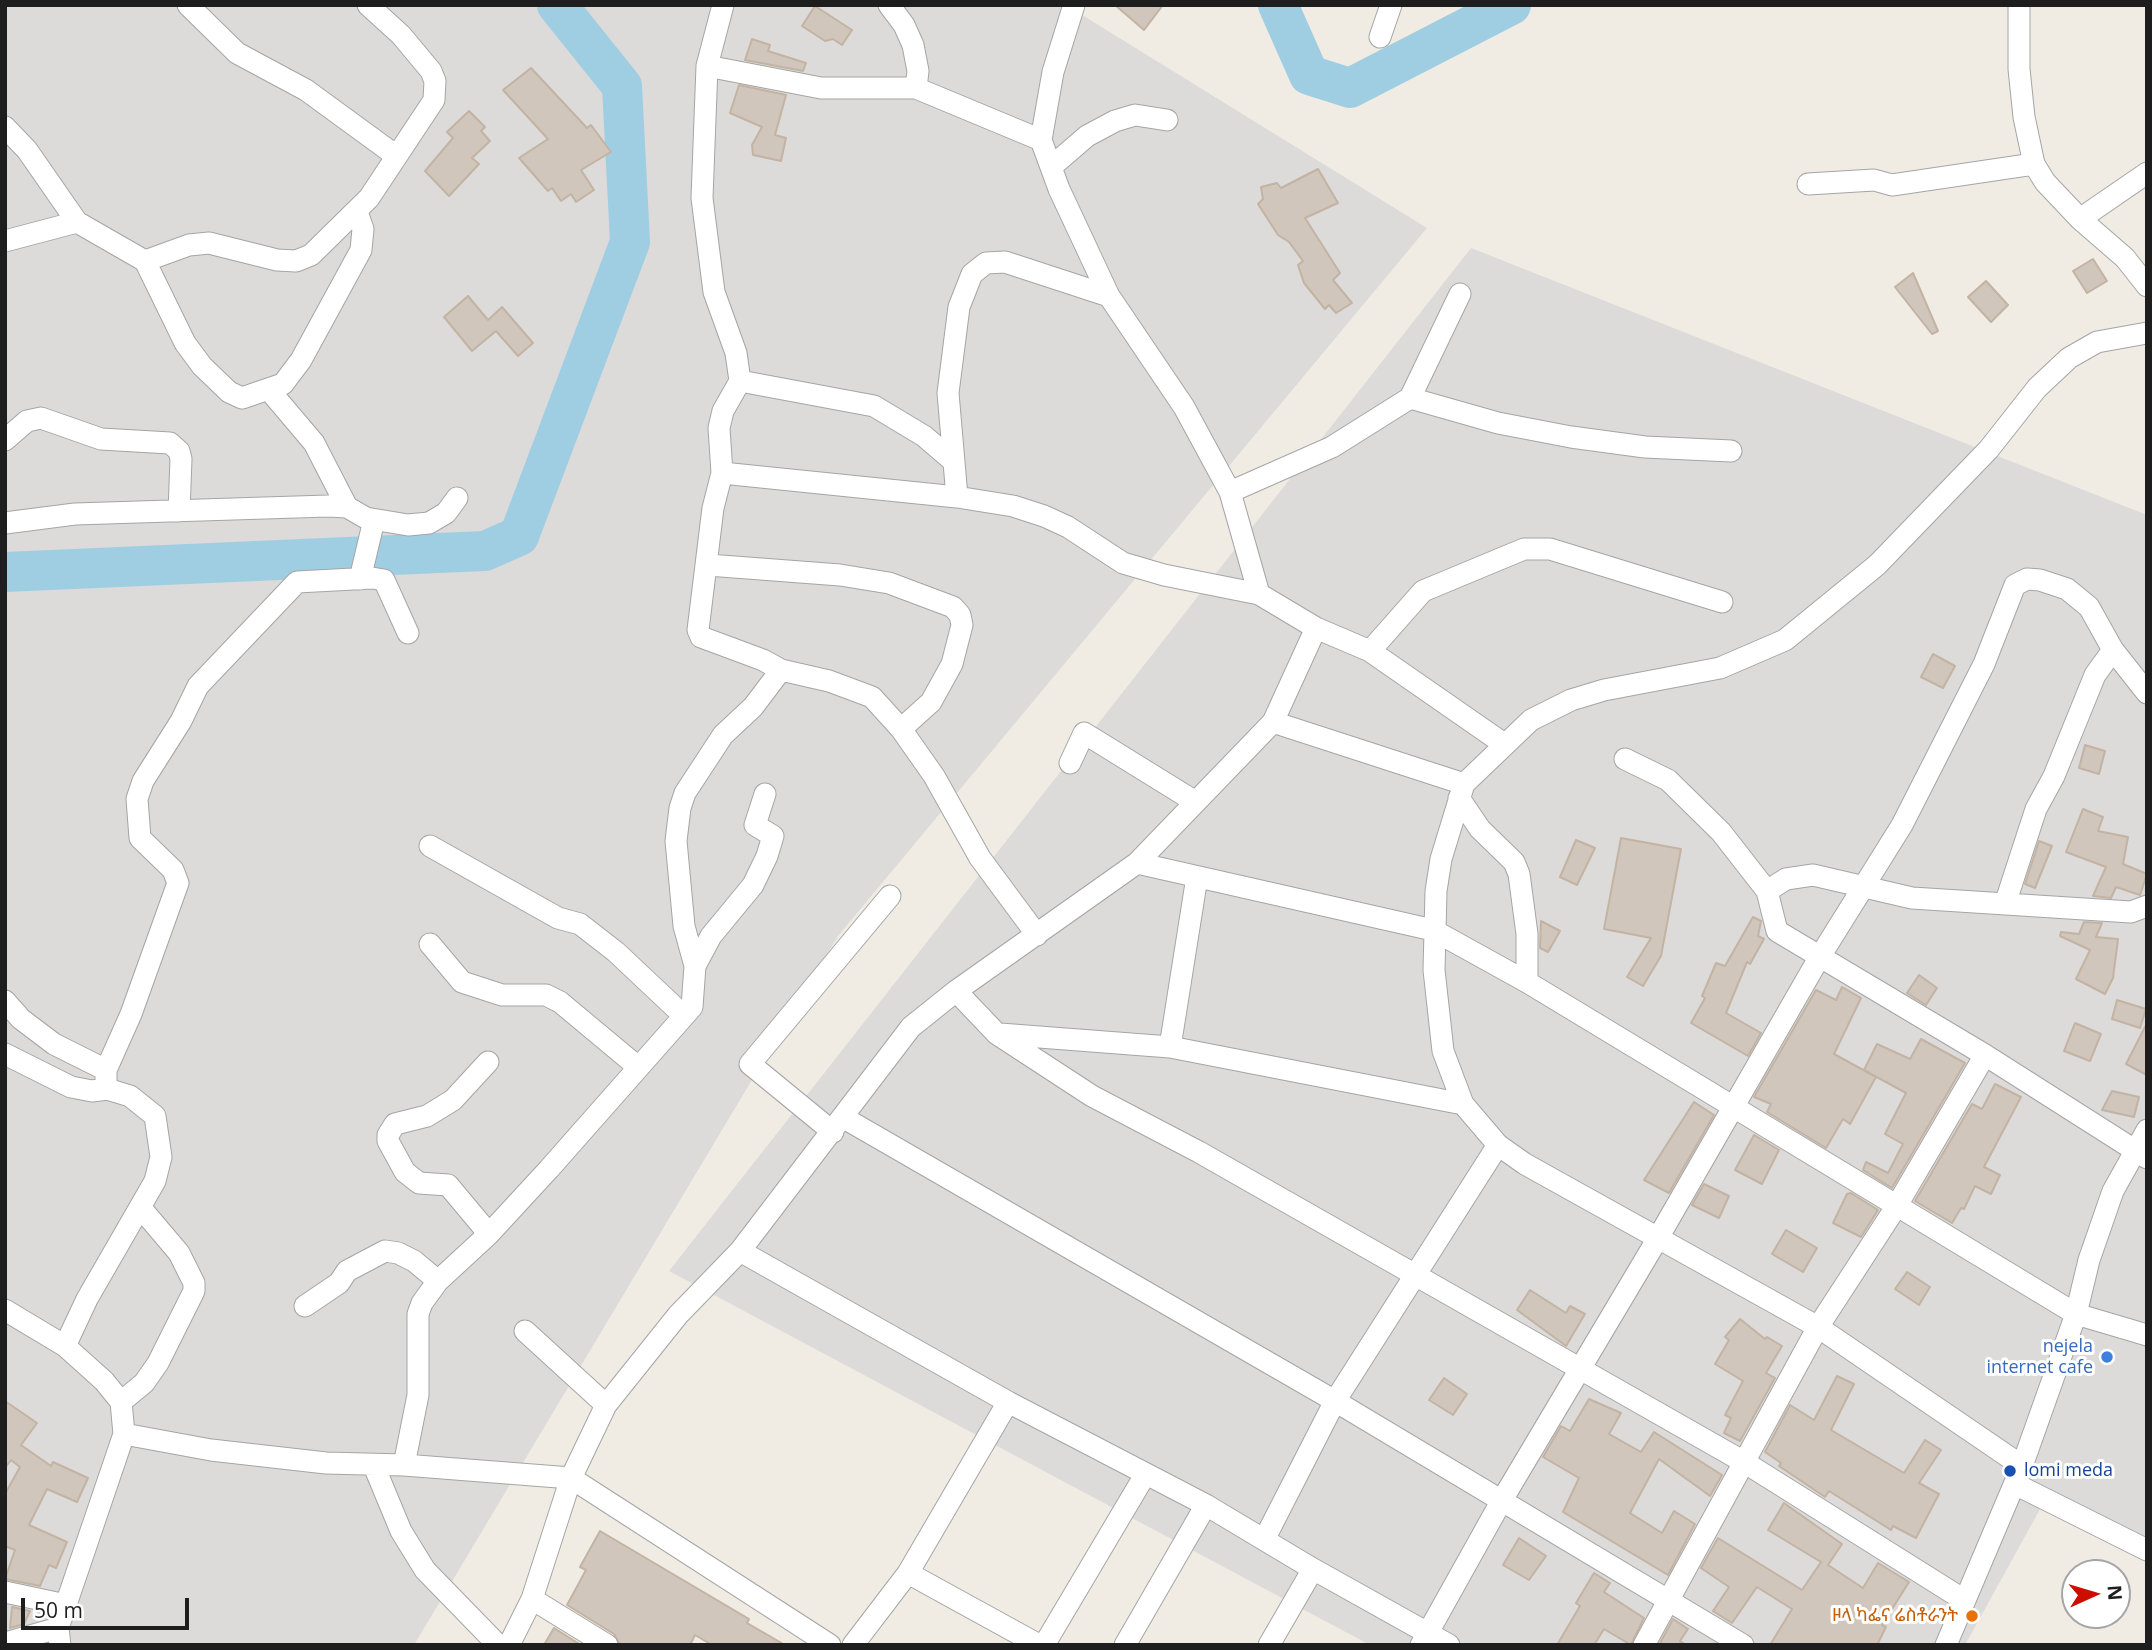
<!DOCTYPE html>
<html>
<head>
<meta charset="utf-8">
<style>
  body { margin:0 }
  #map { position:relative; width:2152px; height:1650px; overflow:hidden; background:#f0ece3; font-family:"Open Sans",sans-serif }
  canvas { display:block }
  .frame { position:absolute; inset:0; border:7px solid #1e1e1e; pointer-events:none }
  .north { position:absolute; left:2061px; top:1559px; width:70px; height:70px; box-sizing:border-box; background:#fff; border:2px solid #a5a5a5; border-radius:50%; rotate:86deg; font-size:19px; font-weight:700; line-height:28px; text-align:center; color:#1e1e1e }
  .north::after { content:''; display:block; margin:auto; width:24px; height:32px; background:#cb0e00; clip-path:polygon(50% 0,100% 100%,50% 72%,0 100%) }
  .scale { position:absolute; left:21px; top:1598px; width:168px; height:32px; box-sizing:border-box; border:4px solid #1e1e1e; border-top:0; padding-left:9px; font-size:21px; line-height:24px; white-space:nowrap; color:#1e1e1e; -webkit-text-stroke:5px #fff; paint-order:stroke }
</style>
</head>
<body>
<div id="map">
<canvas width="2152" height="1650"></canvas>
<div class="frame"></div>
<div class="north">N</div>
<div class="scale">50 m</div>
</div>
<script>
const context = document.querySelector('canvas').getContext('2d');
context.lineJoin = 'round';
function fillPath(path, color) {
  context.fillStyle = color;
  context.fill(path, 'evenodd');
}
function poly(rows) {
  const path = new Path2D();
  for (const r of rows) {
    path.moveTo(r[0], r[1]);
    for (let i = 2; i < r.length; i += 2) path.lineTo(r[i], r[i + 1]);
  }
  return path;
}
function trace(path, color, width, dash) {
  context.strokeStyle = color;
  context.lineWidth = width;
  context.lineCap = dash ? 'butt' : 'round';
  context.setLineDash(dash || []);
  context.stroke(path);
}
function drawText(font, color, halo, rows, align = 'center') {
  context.font = font + ' "Open Sans","Noto Sans Ethiopic",sans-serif';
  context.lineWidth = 6;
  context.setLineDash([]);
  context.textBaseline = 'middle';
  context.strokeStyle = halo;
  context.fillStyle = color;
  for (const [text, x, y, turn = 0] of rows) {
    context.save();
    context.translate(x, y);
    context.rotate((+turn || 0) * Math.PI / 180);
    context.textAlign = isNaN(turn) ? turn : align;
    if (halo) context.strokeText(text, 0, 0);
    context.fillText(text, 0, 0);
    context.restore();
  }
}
fillPath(poly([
  [5,5,1066,5,1427,228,838,936,414,1645,5,1645],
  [1471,248,2147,515,2147,1550,2044,1502,1965,1645,1370,1645,669,1271]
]), '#dcdbda');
trace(poly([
  [1278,5,1309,75,1350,88,1511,5],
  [5,572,485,551,519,536,630,242,622,86,557,5]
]), '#9fcee2', 40);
const building = poly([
  [1115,5,1163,5,1144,30,1115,5],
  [815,6,852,30,842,45,833,39,825,41,802,26,815,6],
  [752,39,770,45,768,51,806,63,803,71,745,60,752,39],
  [531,68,587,128,591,125,611,152,581,170,594,190,576,202,571,194,561,201,552,188,548,191,519,158,548,139,503,90,531,68],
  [739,85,786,95,775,135,786,138,781,161,753,155,752,145,762,127,730,113,739,85],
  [469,111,485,127,481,131,490,141,472,158,479,164,449,196,425,171,453,138,447,132,469,111],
  [1318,169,1338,203,1305,218,1340,273,1333,280,1352,303,1336,313,1329,305,1325,309,1304,283,1298,265,1303,261,1289,242,1278,235,1258,204,1263,199,1261,187,1277,183,1281,188,1318,169],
  [2093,259,2107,281,2087,293,2073,271,2093,259],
  [1913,273,1938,331,1932,334,1895,287,1913,273],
  [1986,281,2008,305,1991,322,1968,297,1986,281],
  [468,296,488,320,502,307,533,343,518,356,496,331,472,351,444,317,468,296],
  [1933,654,1955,666,1943,688,1921,677,1933,654],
  [2085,745,2105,751,2099,774,2079,768,2085,745],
  [2083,809,2103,817,2098,831,2128,837,2123,864,2147,874,2140,895,2116,887,2111,898,2093,896,2106,867,2066,852,2083,809],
  [1621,838,1681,849,1661,956,1643,986,1627,977,1651,938,1604,929,1621,838],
  [1576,840,1595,848,1577,885,1560,877,1576,840],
  [2039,841,2052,846,2035,888,2025,884,2039,841],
  [1753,917,1761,921,1758,936,1764,939,1750,964,1747,962,1726,1013,1761,1033,1748,1056,1691,1023,1705,998,1702,996,1716,963,1725,966,1753,917],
  [1541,921,1560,931,1548,952,1540,948,1541,921],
  [2084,922,2102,923,2096,937,2118,939,2113,978,2105,994,2076,979,2090,950,2060,936,2061,932,2079,934,2084,922],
  [1919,975,1937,988,1926,1005,1907,993,1919,975],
  [1842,987,1861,998,1834,1054,1876,1077,1850,1124,1843,1119,1826,1148,1767,1112,1771,1104,1754,1097,1816,990,1836,1000,1842,987],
  [2117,1000,2146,1009,2140,1028,2112,1019,2117,1000],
  [2075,1023,2101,1034,2090,1061,2064,1051,2075,1023],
  [2147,1023,2147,1075,2126,1064,2147,1023],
  [1921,1039,1965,1063,1892,1188,1863,1170,1866,1162,1888,1173,1903,1144,1885,1134,1906,1093,1864,1070,1877,1044,1910,1059,1921,1039],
  [1995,1084,2021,1097,1984,1167,2000,1175,1991,1194,1975,1186,1964,1209,1961,1208,1952,1223,1915,1201,1972,1104,1982,1109,1995,1084],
  [2112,1091,2139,1097,2134,1117,2102,1110,2112,1091],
  [1694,1102,1714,1115,1669,1193,1644,1180,1694,1102],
  [1754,1135,1779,1150,1762,1184,1735,1170,1754,1135],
  [1704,1184,1729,1196,1719,1218,1692,1205,1704,1184],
  [1851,1193,1878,1210,1861,1237,1833,1223,1847,1194,1851,1193],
  [1786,1230,1817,1248,1803,1272,1772,1254,1786,1230],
  [1907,1272,1930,1287,1919,1305,1895,1289,1907,1272],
  [1530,1290,1566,1313,1570,1306,1585,1314,1566,1346,1517,1310,1530,1290],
  [1740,1319,1765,1339,1767,1337,1782,1346,1766,1373,1775,1378,1740,1441,1724,1433,1731,1418,1725,1415,1743,1381,1715,1364,1729,1340,1725,1337,1740,1319],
  [1837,1376,1854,1384,1831,1430,1904,1473,1925,1440,1941,1450,1919,1483,1939,1494,1916,1538,1893,1526,1891,1530,1829,1491,1825,1497,1779,1466,1781,1463,1765,1452,1790,1405,1814,1420,1837,1376],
  [1444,1378,1467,1394,1453,1415,1429,1400,1444,1378],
  [1589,1399,1621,1413,1609,1434,1641,1452,1654,1432,1722,1475,1710,1496,1659,1459,1630,1513,1662,1533,1674,1511,1695,1524,1668,1575,1563,1512,1579,1478,1543,1457,1561,1426,1570,1431,1589,1399],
  [5,1401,37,1423,21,1445,51,1466,53,1462,88,1478,77,1502,47,1489,29,1525,67,1542,56,1568,49,1565,40,1586,5,1579,15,1550,5,1546,5,1494,20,1467,11,1460,5,1468,5,1401],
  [1784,1503,1842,1544,1828,1565,1863,1588,1878,1563,1909,1582,1882,1625,1886,1627,1877,1645,1770,1645,1792,1609,1757,1587,1732,1623,1713,1611,1729,1587,1701,1568,1718,1538,1802,1590,1821,1562,1768,1530,1784,1503],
  [600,1531,749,1619,747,1623,785,1645,712,1645,695,1635,690,1645,620,1645,614,1634,567,1605,586,1570,580,1567,600,1531],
  [1519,1538,1546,1556,1529,1580,1503,1565,1519,1538],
  [1594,1573,1610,1583,1604,1592,1644,1618,1631,1645,1604,1629,1594,1645,1557,1645,1580,1606,1576,1603,1594,1573],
  [12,1607,30,1611,24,1624,10,1628,12,1607],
  [1673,1619,1688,1629,1680,1641,1686,1645,1659,1645,1673,1619],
  [554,1628,581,1645,544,1645,554,1628]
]);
fillPath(building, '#d0c6bb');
trace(building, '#c3b3a3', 2);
const minor = poly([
  [188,5,237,53,306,90,395,155],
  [723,5,707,66,702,198,714,292,736,353,740,381,723,411,719,428,722,473,713,508,698,630,701,637,763,660,781,670,829,681,872,697,901,729,934,776,980,858,1037,935],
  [889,5,904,25,913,45,918,71,916,88],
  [1074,5,1053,72,1041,140,1059,189,1109,296,1184,407,1230,492,1259,594],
  [2019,5,2019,69,2024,117,2034,164,2045,182,2080,219,2125,258,2147,286],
  [1380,37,1391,5],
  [707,66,821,88,916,88,1041,140],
  [5,127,27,150,77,222,145,261,189,245,209,243,277,260,296,261,311,255,369,198,434,100,435,81,431,71,401,35,368,5],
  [1051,167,1087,136,1115,121,1135,115,1167,120],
  [1808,184,1874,180,1892,185,2034,164],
  [2080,219,2147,173],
  [5,241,77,222],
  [145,261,185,343,202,366,229,392,242,398,283,384,301,360,361,250,363,229,357,212],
  [740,381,874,406,924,436,952,460],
  [270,391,314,443,347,507],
  [1410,398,1498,423,1571,437,1645,447,1731,451],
  [5,440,27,421,41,418,101,439,170,443,179,451,181,459,179,511],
  [722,473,957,497,1013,506,1044,516,1068,527,1123,563,1164,575,1259,594,1316,628,1370,651,1504,744],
  [1230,492,1332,447,1410,398,1460,294],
  [957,497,948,393,959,307,972,274,986,263,1005,262,1109,296],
  [5,523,75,514,328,506,347,507,366,518,408,525,429,523,446,513,457,498],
  [708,565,840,575,889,583,953,607,960,615,962,625,952,664,931,702,901,729],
  [360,579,374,520],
  [1370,651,1423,591,1524,549,1550,549,1722,602],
  [1273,722,1464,784],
  [1625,759,1668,780,1721,832,1767,891,1777,931,1985,1055,2147,1158],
  [1070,763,1084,733,1194,801],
  [1459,798,1480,829,1514,862,1519,874,1527,934,1527,982],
  [430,846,558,918,580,924,616,952,684,1016],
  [1137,863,1433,930,1527,982,2076,1314,2147,1335],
  [1767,891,1786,879,1813,875,1912,898,2131,912,2147,906],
  [2005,904,2036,809,2054,776,2095,675,2113,650],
  [430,944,462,982,502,995,546,995,560,1002,638,1067],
  [695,966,711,936,753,885,767,856,773,836,755,825,765,794],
  [956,991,997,1034,1092,1096,1199,1152,1744,1462,1964,1600],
  [5,1001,21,1019,54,1044,106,1070],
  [1000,1034,1170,1047,1463,1104],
  [1170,1047,1197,877],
  [5,1054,71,1087,92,1091,107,1089],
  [488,1062,453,1100,427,1116,395,1124,388,1135,388,1141,405,1172,419,1183,448,1185,489,1234],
  [844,1118,1335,1401,1743,1645],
  [833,1132,750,1064,890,896],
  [740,1251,1008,1402,1206,1505,1313,1569,1449,1645],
  [305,1306,339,1283,347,1271,385,1251,398,1253,414,1261,438,1281],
  [5,1310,65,1346,104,1381,121,1402,124,1434],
  [525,1331,606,1405],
  [65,1346,87,1299,155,1181,161,1157,155,1116,130,1096,107,1089,106,1081,106,1070,131,1014,178,883,173,870,140,838,137,799,143,781,181,721,198,686,297,582,372,578,384,580,408,633],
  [121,1402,144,1383,158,1363,194,1291,194,1283,179,1253,140,1207],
  [404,1465,418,1395,418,1314,422,1303,438,1281,489,1234,549,1169,692,1007,695,966,684,926,676,841,680,808,685,793,723,735,753,707,781,670],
  [374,1466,401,1531,425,1570,498,1645],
  [2022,1466,1818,1327,1525,1164,1498,1145,1463,1104,1443,1051,1434,970,1436,891,1441,859,1464,784,1531,720,1571,700,1604,690,1720,668,1785,640,1877,565,1989,449,2037,388,2069,358,2097,342,2147,333],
  [2015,1484,2147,1550],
  [1265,1538,1335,1401,1498,1145],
  [908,1573,1039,1645],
  [5,1592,66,1605],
  [532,1599,607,1645],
  [5,1643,58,1628],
  [60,1645,58,1628,124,1434,211,1450,326,1463,404,1465,571,1478,830,1645],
  [509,1645,532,1599,571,1478,606,1405,678,1315,740,1251,911,1027,956,991,1137,863,1273,722,1316,628],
  [853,1645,908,1573,1008,1402],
  [1044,1645,1145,1475],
  [1125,1645,1206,1505],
  [1269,1645,1313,1569],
  [1421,1645,1502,1500,1658,1238,1819,958,1902,825,1984,664,2015,585,2027,579,2040,580,2067,589,2089,607,2113,650,2147,693],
  [1644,1645,1818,1327,1896,1207,1985,1055],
  [1946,1645,2022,1466,2076,1314,2089,1260,2113,1191,2147,1130]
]);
trace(minor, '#a5a5a5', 23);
trace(minor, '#fff', 21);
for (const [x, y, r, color] of [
  [2107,1357,7,"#3f7fe0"],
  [2010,1471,7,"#1a4fb4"],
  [1972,1616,7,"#e8710a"]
]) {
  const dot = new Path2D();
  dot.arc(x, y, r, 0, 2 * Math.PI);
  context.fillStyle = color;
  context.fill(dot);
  trace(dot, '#fff', 2.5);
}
drawText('18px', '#366cbe', '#fff', [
  ["nejela",2093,1347],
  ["internet cafe",2093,1368]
], 'right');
drawText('18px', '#164399', '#fff', [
  ["lomi meda",2024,1471]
], 'left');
drawText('18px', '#c56008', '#fff', [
  ["ዞላ ካፌና ሬስቶራንት",1958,1616]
], 'right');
</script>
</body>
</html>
